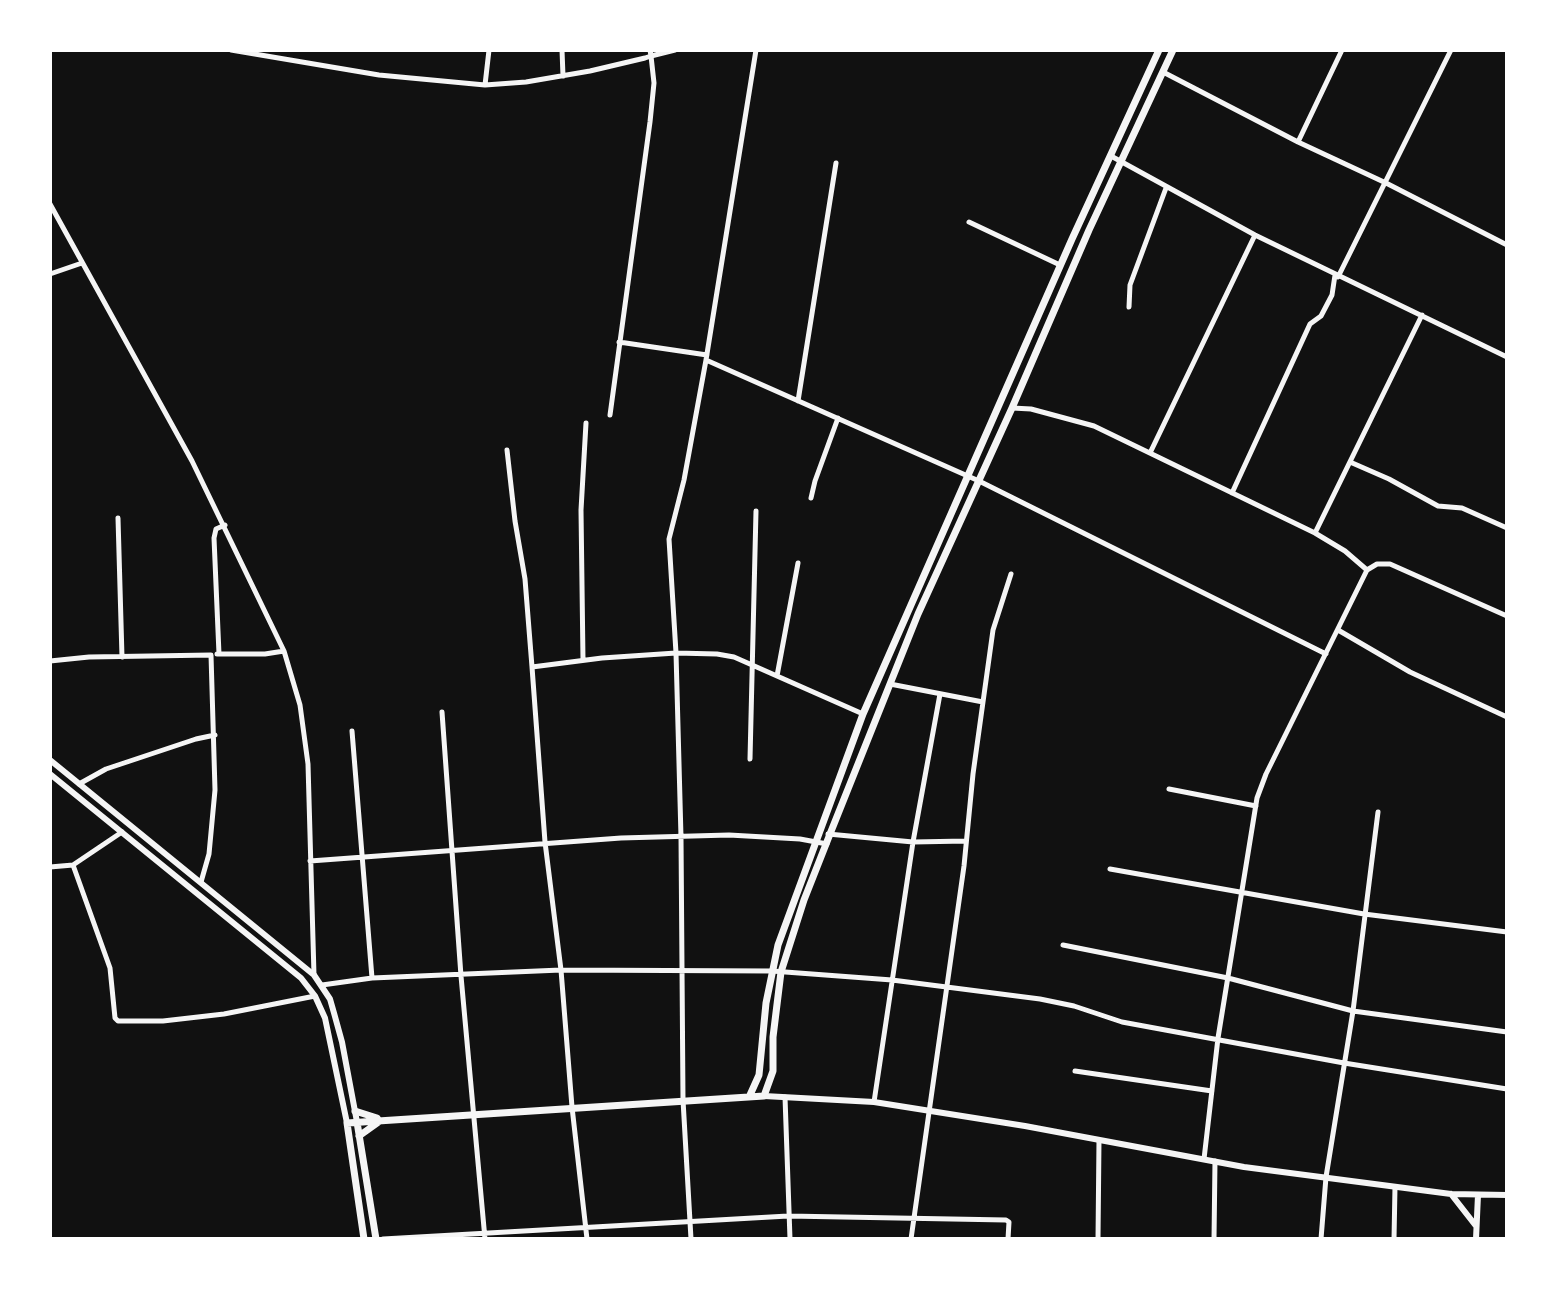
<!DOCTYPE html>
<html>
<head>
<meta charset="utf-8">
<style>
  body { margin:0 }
  #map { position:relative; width:1557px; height:1289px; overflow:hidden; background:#111; font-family:Lato,sans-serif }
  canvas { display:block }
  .frame { position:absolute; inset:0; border:52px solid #fff; pointer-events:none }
</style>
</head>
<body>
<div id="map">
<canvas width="1557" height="1289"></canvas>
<div class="frame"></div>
</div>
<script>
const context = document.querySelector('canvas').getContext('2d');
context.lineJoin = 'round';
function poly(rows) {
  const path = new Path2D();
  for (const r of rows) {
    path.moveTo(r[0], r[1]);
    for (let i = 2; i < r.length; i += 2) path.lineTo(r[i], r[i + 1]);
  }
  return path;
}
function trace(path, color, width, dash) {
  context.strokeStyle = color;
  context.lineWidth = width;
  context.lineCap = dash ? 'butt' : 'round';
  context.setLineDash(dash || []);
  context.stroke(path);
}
trace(poly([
  [231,50,379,75,485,85,526,82,590,71,645,58,651,56,650,50],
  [562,50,563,76],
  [1163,72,1298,142,1386,183,1507,245],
  [485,85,489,50],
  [1298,142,1342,50],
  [1111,156,1255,235,1507,357],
  [50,204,192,461,284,651,300,705,308,764,314,975],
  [969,222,1060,265],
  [50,274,82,263],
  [1338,277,1451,50],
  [1129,307,1130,285,1166,188],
  [619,342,707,355],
  [706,360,979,481,1326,654],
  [798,401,836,163],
  [1012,408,1031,409,1094,426,1315,533],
  [610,415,650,122,654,83,651,56,675,50],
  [507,450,515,521,525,579,532,667],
  [1150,453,1255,235],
  [1350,462,1389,479,1438,506,1462,508,1507,528],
  [1232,493,1310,324,1321,316,1332,295,1335,275],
  [811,498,815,481,838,418],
  [118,518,122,657],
  [1367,570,1377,564,1390,564,1507,616],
  [1338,630,1410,672,1507,717],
  [217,654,265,654,284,651],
  [219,654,214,538,216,529,225,525],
  [583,660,581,510,586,423],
  [50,661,89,657,211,655,215,790,209,854,201,882],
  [777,676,798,563],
  [890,684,983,702],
  [442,712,461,976,485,1239],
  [352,731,372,978],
  [750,759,756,511],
  [79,784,106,769,196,739,215,735],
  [1169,789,1256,806],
  [828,834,913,842,966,841],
  [310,861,621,838,729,835,800,839,827,844],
  [73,865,110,968,115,1018,118,1021,163,1021,224,1014,315,996],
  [50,867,73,865,122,832],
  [1110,869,1364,914,1507,932],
  [1063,945,1228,978,1353,1011,1507,1032],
  [322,985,372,978,561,970,772,971,892,980,1040,999,1074,1006,1122,1022,1344,1063,1507,1089],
  [1075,1071,1212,1091],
  [785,1097,790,1239],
  [874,1102,913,842,940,694],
  [1204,1159,1218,1038,1257,798,1266,774,1367,570,1345,551,1315,533,1422,315],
  [383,1239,788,1216,1006,1220,1009,1222,1008,1239],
  [587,1239,572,1107,561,970,545,842,532,667,602,658,676,653,717,654,734,657,863,714],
  [691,1239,683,1100,681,837,676,653,669,539,684,480,706,360,756,50],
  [911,1239,964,866,973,774,993,630,1011,574],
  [1098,1239,1099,1140],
  [1214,1239,1215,1161],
  [1321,1239,1326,1177,1353,1011,1378,812],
  [1394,1239,1395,1187]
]), '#f5f5f5', 5);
trace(poly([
  [50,760,314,975,330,999,334,1013,342,1042,357,1122],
  [50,774,301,978,315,996,325,1018,347,1123],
  [764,1096,874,1102,1025,1126,1244,1167,1451,1194,1507,1195],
  [1451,1194,1476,1226],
  [1476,1239,1478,1195]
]), '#f5f5f5', 6);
trace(poly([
  [750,1095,759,1075,766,1003,778,945,863,714,1072,239,1159,50],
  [355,1111,377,1118],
  [357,1122,376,1239],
  [359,1136,380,1121],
  [364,1239,347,1123,764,1096,773,1071,773,1037,781,972,804,900,830,834,918,614,1012,408,1089,230,1173,50]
]), '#f5f5f5', 7);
</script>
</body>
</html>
